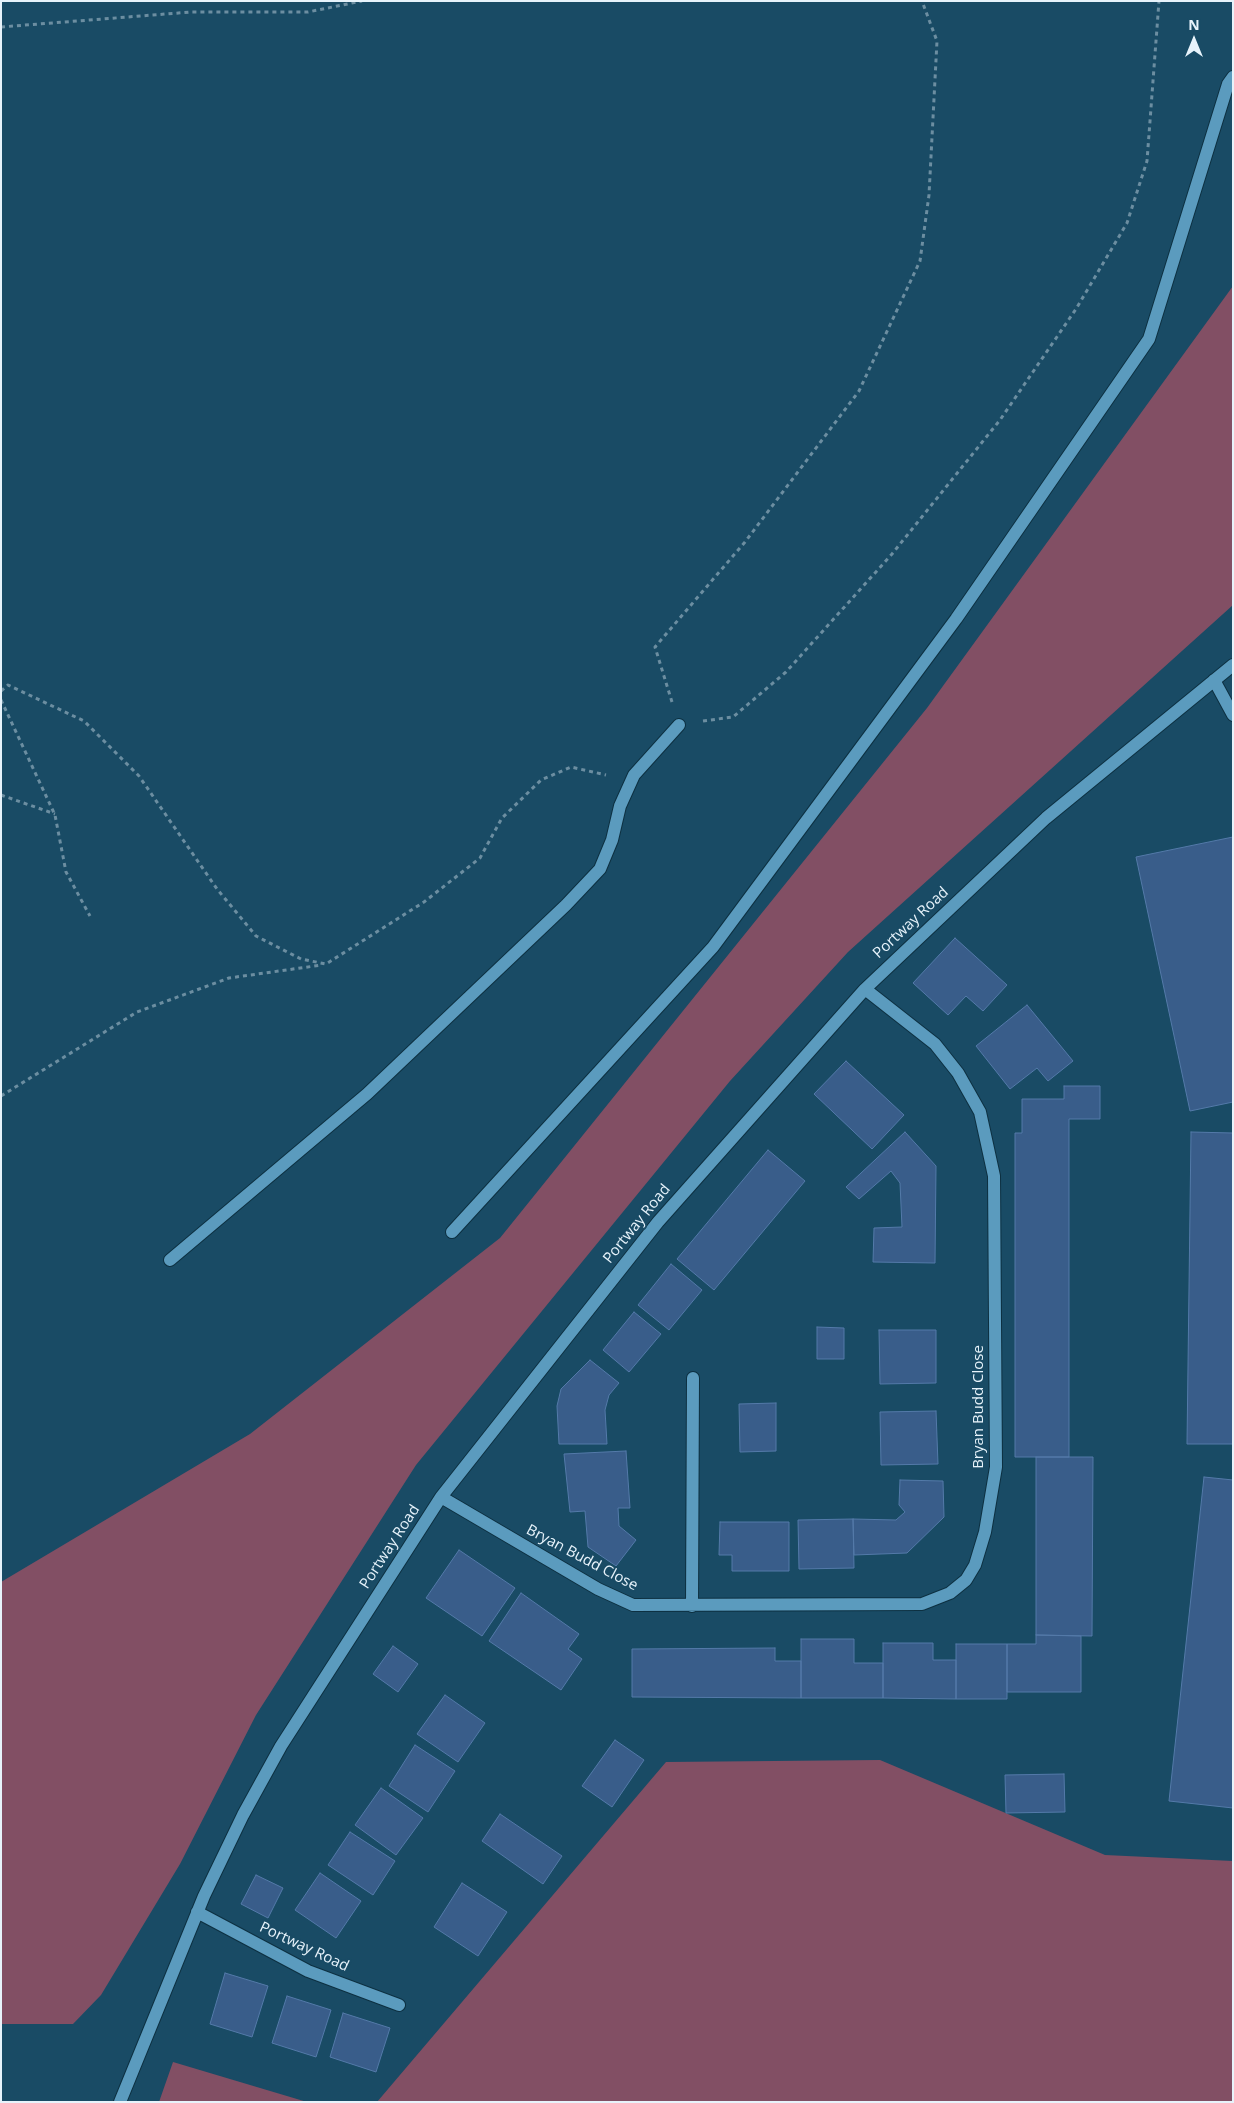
<!DOCTYPE html>
<html>
<head>
<meta charset="utf-8">
<style>
  body { margin:0 }
  #map { position:relative; width:1234px; height:2103px; overflow:hidden; background:#194b65; font-family:"Open Sans",sans-serif }
  canvas { display:block }
  .frame { position:absolute; inset:0; border:2px solid #e7f3fb; pointer-events:none }
  .north { position:absolute; left:1169px; top:15px; width:50px; height:50px; -webkit-text-stroke:4px #194b65; paint-order:stroke; rotate:0deg; font-size:14px; font-weight:700; line-height:20px; text-align:center; color:#e7f3fb }
  .north::after { content:''; display:block; margin:auto; width:18px; height:22px; background:#e7f3fb; clip-path:polygon(50% 0,100% 100%,50% 72%,0 100%) }
</style>
</head>
<body>
<div id="map">
<canvas width="1234" height="2103"></canvas>
<div class="frame"></div>
<div class="north">N</div>
</div>
<script>
const context = document.querySelector('canvas').getContext('2d');
context.lineJoin = 'round';
function fillPath(path, color) {
  context.fillStyle = color;
  context.fill(path, 'evenodd');
}
function poly(rows) {
  const path = new Path2D();
  for (const r of rows) {
    path.moveTo(r[0], r[1]);
    for (let i = 2; i < r.length; i += 2) path.lineTo(r[i], r[i + 1]);
  }
  return path;
}
function trace(path, color, width, dash) {
  context.strokeStyle = color;
  context.lineWidth = width;
  context.lineCap = dash ? 'butt' : 'round';
  context.setLineDash(dash || []);
  context.stroke(path);
}
function drawText(font, color, halo, rows, align = 'center') {
  context.font = font + ' "Open Sans",sans-serif';
  context.lineWidth = 4;
  context.setLineDash([]);
  context.textBaseline = 'middle';
  context.strokeStyle = halo;
  context.fillStyle = color;
  for (const [text, x, y, turn = 0] of rows) {
    context.save();
    context.translate(x, y);
    context.rotate((+turn || 0) * Math.PI / 180);
    context.textAlign = isNaN(turn) ? turn : align;
    if (halo) context.strokeText(text, 0, 0);
    context.fillText(text, 0, 0);
    context.restore();
  }
}
fillPath(poly([
  [1233,286,1233,605,848,952,730,1081,416,1465,256,1715,180,1864,101,1995,73,2024,1,2024,1,1582,250,1434,500,1238,927,708],
  [880,1760,1105,1855,1233,1861,1233,2102,377,2102,666,1762],
  [173,2062,307,2102,159,2102]
]), '#824f64');
const building = poly([
  [1233,837,1233,1102,1190,1111,1136,857,1233,837],
  [955,938,1007,985,983,1011,966,996,948,1015,913,983,955,938],
  [1027,1005,1073,1061,1048,1081,1037,1068,1010,1089,976,1046,1027,1005],
  [846,1061,904,1115,872,1149,814,1094,846,1061],
  [1064,1086,1100,1086,1100,1119,1069,1119,1069,1457,1015,1457,1015,1133,1022,1133,1022,1099,1064,1099,1064,1086],
  [905,1132,936,1166,935,1263,873,1262,874,1228,902,1227,900,1183,891,1171,859,1199,846,1187,905,1132],
  [1191,1132,1233,1133,1233,1444,1187,1444,1191,1132],
  [768,1150,805,1181,714,1290,677,1259,768,1150],
  [671,1264,702,1290,669,1330,638,1305,671,1264],
  [634,1312,661,1334,629,1372,603,1350,634,1312],
  [817,1327,844,1328,844,1359,817,1359,817,1327],
  [879,1330,936,1330,936,1383,880,1384,879,1330],
  [590,1360,619,1383,609,1395,605,1410,607,1444,559,1444,557,1406,561,1389,590,1360],
  [776,1403,776,1451,740,1452,739,1404,776,1403],
  [936,1411,938,1464,881,1465,880,1412,936,1411],
  [626,1451,630,1508,618,1508,619,1526,636,1540,616,1566,588,1547,585,1511,570,1512,564,1454,626,1451],
  [1036,1457,1093,1457,1092,1636,1036,1635,1036,1457],
  [1204,1477,1233,1480,1233,1808,1169,1801,1204,1477],
  [900,1480,943,1481,944,1517,907,1553,854,1555,853,1519,896,1520,905,1512,899,1505,900,1480],
  [853,1519,854,1568,799,1569,798,1520,853,1519],
  [720,1522,789,1522,789,1571,732,1571,732,1555,719,1555,720,1522],
  [459,1550,515,1588,482,1636,426,1598,459,1550],
  [521,1593,579,1634,568,1649,582,1659,561,1690,489,1641,521,1593],
  [1036,1635,1081,1636,1081,1692,1007,1692,1007,1644,1036,1644,1036,1635],
  [801,1639,854,1639,854,1663,883,1663,883,1698,801,1698,801,1639],
  [883,1643,933,1643,933,1660,956,1660,956,1699,883,1698,883,1643],
  [956,1644,1007,1644,1007,1699,956,1699,956,1644],
  [393,1646,418,1664,398,1692,373,1674,393,1646],
  [775,1648,775,1661,801,1661,801,1698,632,1697,632,1649,775,1648],
  [445,1695,485,1723,458,1762,417,1734,445,1695],
  [615,1740,644,1760,612,1807,582,1786,615,1740],
  [415,1745,455,1771,428,1812,389,1786,415,1745],
  [1064,1774,1065,1812,1006,1813,1005,1775,1064,1774],
  [381,1788,423,1818,396,1855,355,1825,381,1788],
  [500,1814,562,1856,543,1884,482,1841,500,1814],
  [350,1832,395,1861,373,1895,328,1865,350,1832],
  [320,1873,361,1901,336,1938,295,1910,320,1873],
  [256,1875,283,1888,268,1918,241,1904,256,1875],
  [462,1883,507,1912,478,1956,434,1927,462,1883],
  [225,1973,268,1986,252,2037,210,2024,225,1973],
  [287,1996,331,2010,316,2057,272,2043,287,1996],
  [343,2013,390,2028,376,2072,330,2057,343,2013]
]);
fillPath(building, '#395d8a');
trace(building, '#547aa9', 1);
const minor = poly([
  [1214,680,1233,715],
  [452,1232,713,947,956,619,1149,339,1228,84,1233,77],
  [170,1260,367,1094,566,905,600,869,612,840,620,806,634,775,679,725],
  [441,1497,598,1589,633,1605,922,1604,950,1593,966,1580,975,1565,985,1532,996,1467,994,1176,980,1112,958,1073,935,1044,865,989],
  [692,1606,693,1378],
  [197,1912,308,1971,399,2005],
  [120,2102,204,1896,243,1815,281,1746,441,1497,658,1222,865,989,1046,818,1233,665]
]);
trace(minor, '#0d3041', 14);
trace(poly([
  [1,27,191,12,308,12,362,1],
  [1,691,8,685,84,721,139,776,217,889,256,936,301,959,326,964,424,902,480,858,502,818,541,780,571,767,606,775],
  [1,700,55,815,66,872,90,916],
  [672,702,655,647,745,542,859,391,920,261,929,195,937,41,922,1],
  [703,721,733,717,786,672,892,554,1000,420,1076,309,1127,223,1147,161,1159,1],
  [1,795,55,814],
  [1,1096,137,1012,229,978,322,965]
]), '#6c8ea1', 3, [4, 4]);
trace(minor, '#5b9bbe', 12);
drawText('15px', '#e7f3fb', '#194b65', [
  ["Portway Road",911,923,-43],
  ["Portway Road",637,1224,-51],
  ["Bryan Budd Close",979,1407,-90],
  ["Portway Road",390,1547,-57],
  ["Bryan Budd Close",582,1558,28],
  ["Portway Road",304,1947,25]
]);
</script>
</body>
</html>
